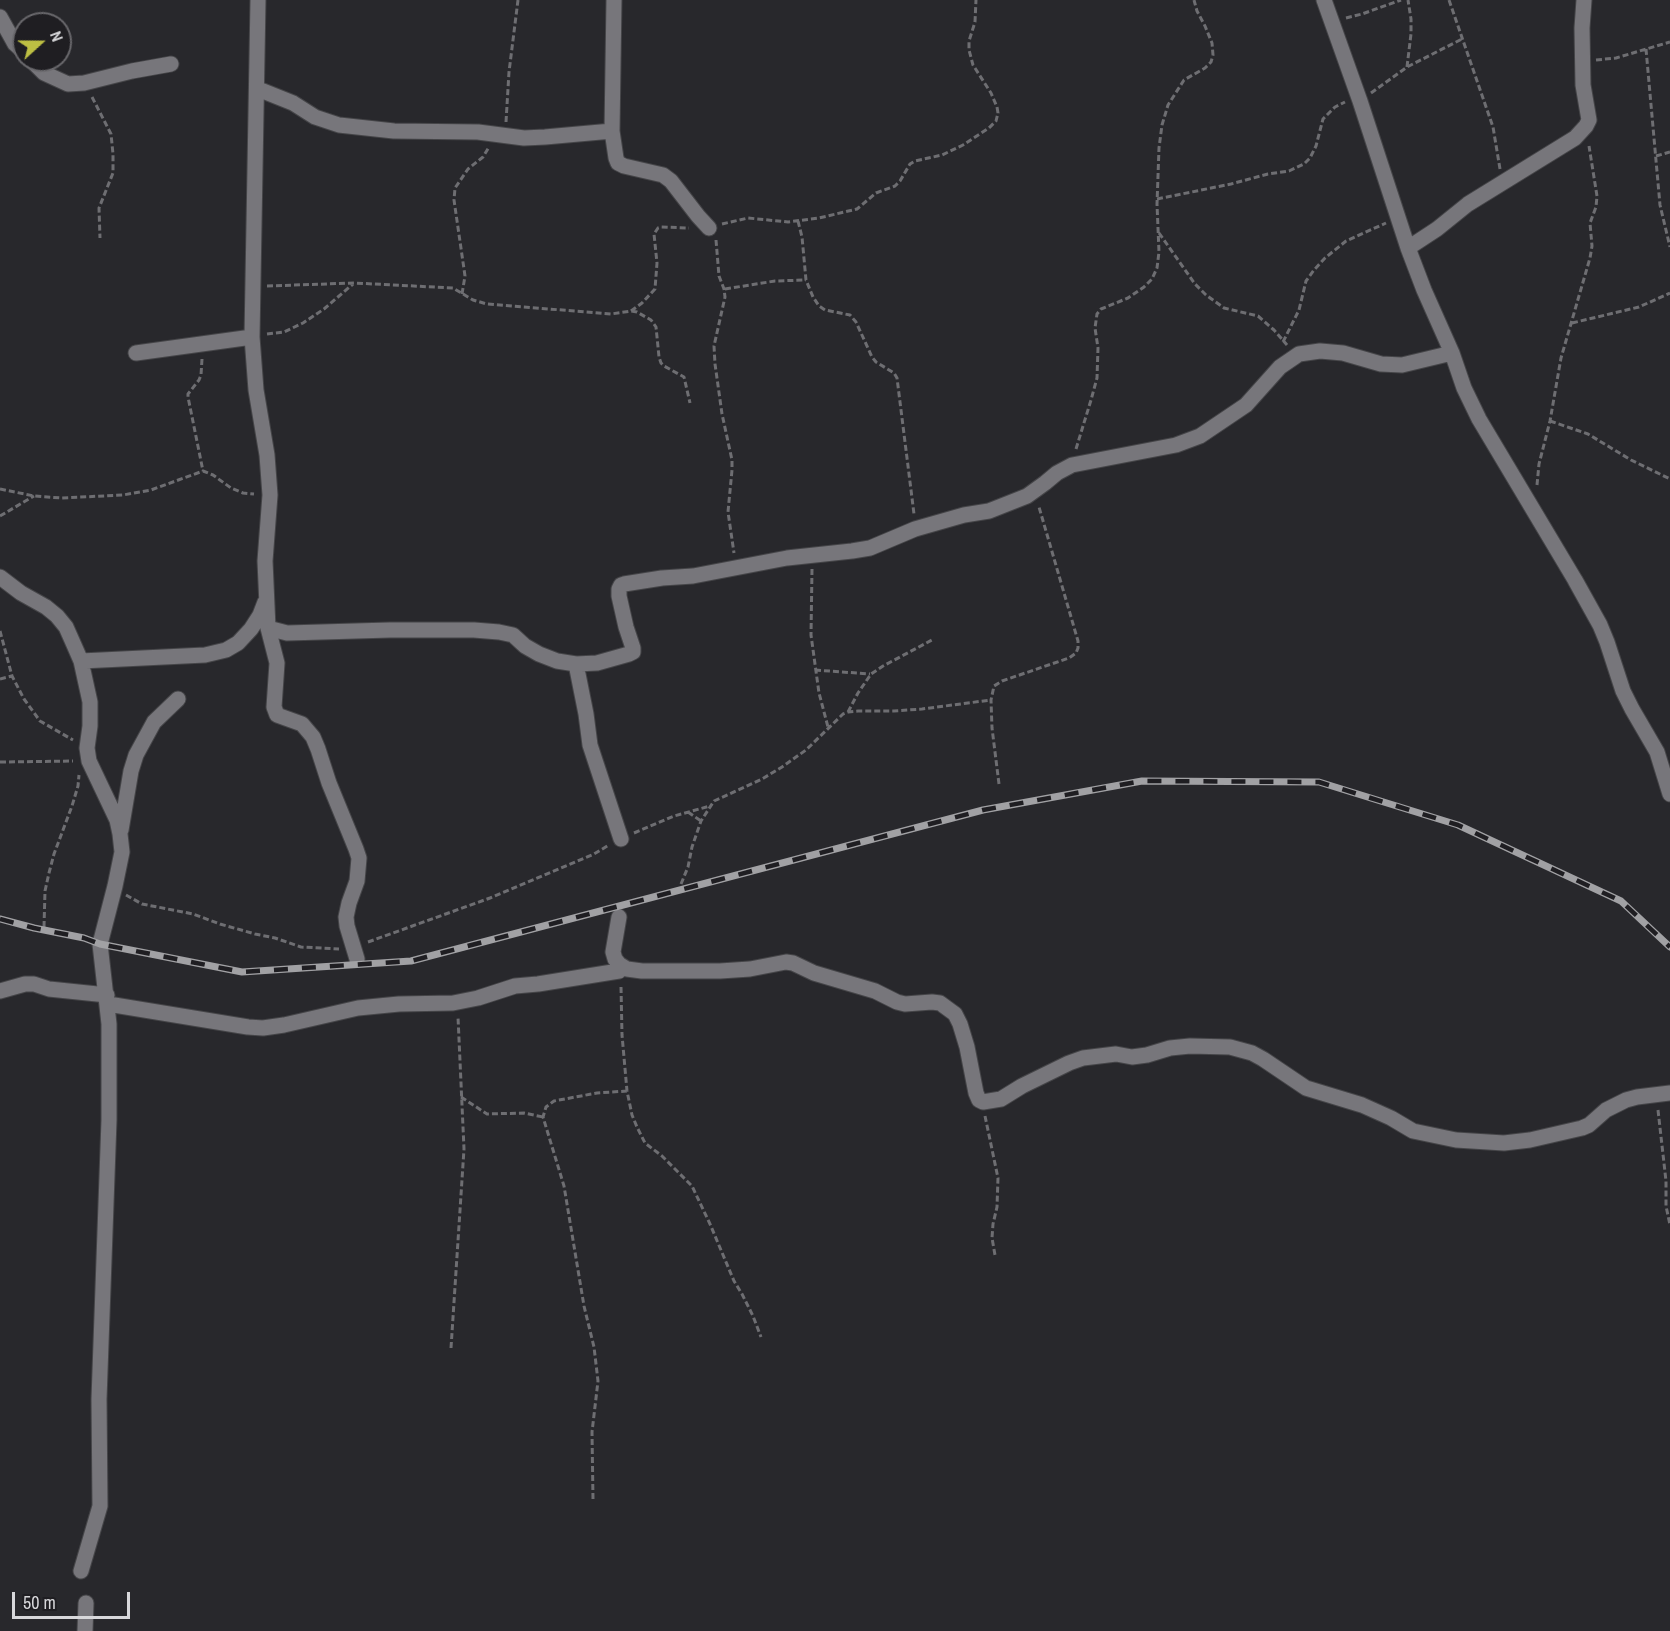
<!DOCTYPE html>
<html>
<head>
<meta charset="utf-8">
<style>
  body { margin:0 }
  #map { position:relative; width:1670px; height:1631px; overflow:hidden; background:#28282c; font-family:"Archivo Narrow",sans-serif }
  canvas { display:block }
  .north { position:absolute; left:12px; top:12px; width:60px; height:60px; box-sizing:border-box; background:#1f1e22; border:2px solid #69686c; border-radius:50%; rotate:69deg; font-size:16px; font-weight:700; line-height:24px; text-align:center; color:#d8d8db }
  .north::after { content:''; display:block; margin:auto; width:21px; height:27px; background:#bdbf43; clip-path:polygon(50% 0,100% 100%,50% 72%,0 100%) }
  .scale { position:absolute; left:12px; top:1592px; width:118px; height:27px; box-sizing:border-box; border:3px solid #d8d8db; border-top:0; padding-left:8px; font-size:18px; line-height:21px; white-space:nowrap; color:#d8d8db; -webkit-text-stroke:4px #1f1e22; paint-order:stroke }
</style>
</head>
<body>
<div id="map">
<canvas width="1670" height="1631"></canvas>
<div class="north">N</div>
<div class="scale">50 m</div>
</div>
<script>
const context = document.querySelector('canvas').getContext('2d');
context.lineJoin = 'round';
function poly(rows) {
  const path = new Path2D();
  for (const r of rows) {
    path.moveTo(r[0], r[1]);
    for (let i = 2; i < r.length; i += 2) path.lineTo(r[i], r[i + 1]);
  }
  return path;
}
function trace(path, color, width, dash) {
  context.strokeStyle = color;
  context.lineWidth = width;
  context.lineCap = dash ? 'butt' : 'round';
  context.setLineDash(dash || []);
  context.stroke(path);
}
const minor = poly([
  [258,0,252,337,256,390,267,455,270,495,265,561,268,628,277,663,274,707,277,715,302,724,313,737,318,749,329,783,356,849,359,858,357,881,349,903,346,917,347,926,357,959],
  [614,0,612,131,616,158,618,163,624,166,663,175,671,181,698,216,709,228],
  [1324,0,1360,101,1408,248,1424,290,1452,353,1464,388,1479,419,1575,580,1600,625,1607,642,1623,691,1632,709,1657,752,1670,794],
  [0,17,15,44,24,52],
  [31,60,44,73,68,84,84,83,132,71,171,64],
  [258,89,293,103,315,117,339,125,394,131,478,132,524,138,545,137,612,131],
  [1408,248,1437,229,1468,204,1575,138,1586,126,1589,120,1583,85,1582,28,1584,0],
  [136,353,252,337],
  [0,577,21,593,46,607,57,616,66,627,74,645,81,661,90,702,90,726,87,748,89,761,117,820,120,834,122,852,115,886,100,944,109,1024,109,1120,99,1399,100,1506,81,1571],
  [268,628,287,633,390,630,474,630,499,632,513,635,525,646,539,654,557,661,576,664,597,663,629,654,633,652,633,648,626,627,619,596,619,589,621,585,624,584,662,578,693,576,787,558,852,551,870,548,915,529,964,515,989,511,1027,496,1045,483,1057,473,1072,465,1176,445,1200,436,1246,405,1280,367,1299,354,1320,351,1343,353,1381,364,1402,365,1452,353],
  [81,661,205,655,226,650,238,643,251,629,260,615,265,602],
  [576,664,586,714,590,745,621,839],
  [121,830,131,771,136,755,154,722,178,699],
  [619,917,613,952,615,959,619,964,627,969,642,971,720,971,750,969,786,962,793,963,814,973,875,991,897,1002,905,1004,932,1002,940,1003,955,1014,960,1024,967,1047,976,1093,979,1100,983,1102,1001,1099,1022,1086,1069,1063,1083,1058,1116,1054,1132,1057,1147,1055,1170,1048,1190,1046,1230,1047,1252,1053,1263,1059,1306,1088,1362,1105,1391,1118,1413,1131,1456,1140,1504,1143,1530,1140,1582,1128,1589,1125,1606,1110,1626,1100,1637,1097,1670,1093],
  [0,991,25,984,34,984,49,989,107,995],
  [108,1004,248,1027,263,1028,284,1025,358,1008,399,1004,453,1003,478,998,515,986,538,984,619,971],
  [85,1631,86,1603]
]);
trace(minor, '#454548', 17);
trace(poly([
  [1449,0,1493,127,1500,169],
  [1346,18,1362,14,1401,0],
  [1646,49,1660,205,1670,247],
  [1596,60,1616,58,1670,42],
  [1407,67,1411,34,1411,19,1408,0],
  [1371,93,1407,67,1462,39],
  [92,97,111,134,113,154,113,173,99,208,100,238],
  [506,122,509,72,518,0],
  [1656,156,1670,152],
  [1157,199,1231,184,1268,174,1289,171,1304,164,1310,158,1316,146,1323,119,1335,107,1345,102],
  [798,221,802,237,806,280,813,297,819,306,825,310,850,315,856,322,872,357,876,362,894,373,897,378,914,514],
  [722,224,748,218,788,222,819,218,857,209,876,193,895,186,900,181,910,164,915,161,942,155,963,145,989,128,996,121,998,113,997,107,991,93,973,65,969,50,969,41,975,22,976,0],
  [1159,233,1195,284,1206,295,1224,308,1258,316,1274,330,1287,345],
  [716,240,719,276,724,289,725,297,714,346,715,364,722,414,732,460,732,470,728,512,734,553],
  [267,286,354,283,453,288,473,300,487,304,611,314,631,311,637,312,651,320,656,327,659,357,661,363,664,366,684,377,690,403],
  [725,289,775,281,806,280],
  [462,294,465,276,454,200,455,188,468,169,483,157,489,147],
  [631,311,642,303,655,289,657,263,654,234,658,228,661,227,689,228],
  [1572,323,1639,307,1670,293],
  [267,334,284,332,303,323,324,309,353,284],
  [1283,342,1299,310,1306,281,1314,270,1325,258,1346,241,1386,223],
  [202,359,201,375,199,380,188,394,188,397,203,471],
  [1550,421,1588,434,1631,460,1670,479],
  [1076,449,1091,400,1097,378,1098,348,1095,328,1097,314,1101,309,1128,298,1144,287,1152,279,1157,268,1159,252,1157,204,1159,148,1162,125,1168,105,1184,80,1205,68,1211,62,1213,55,1212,43,1205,26,1197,11,1194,0],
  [1537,485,1539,464,1550,421,1561,358,1590,258,1592,246,1590,223,1596,207,1597,196,1589,146],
  [0,489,34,496,61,498,123,495,151,490,203,471,213,475,231,488,243,493,254,494],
  [0,516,34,496],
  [812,569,811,635,819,693,828,727],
  [0,631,12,676,24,699,40,721,73,740],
  [815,670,870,674],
  [0,679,12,676],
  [848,712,858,693,871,674,883,666,932,640],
  [0,762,73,761],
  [999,784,992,728,991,700,994,686,1002,681,1069,658,1076,653,1078,648,1078,641,1039,507],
  [688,812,701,821],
  [634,833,674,816,710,806],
  [681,884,688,867,692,847,701,821,714,801,762,779,782,767,806,750,843,714,848,712,858,711,894,711,922,709,991,700],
  [126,895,142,904,193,914,220,924,255,934,275,938,301,947,339,949],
  [44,927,45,891,49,873,54,854,72,806,78,786,79,775],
  [368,942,490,898,594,854,609,845],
  [621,987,622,1035,627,1091,632,1115,637,1127,645,1143,662,1156,692,1186,710,1224,734,1281,742,1294,753,1316,761,1337],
  [461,1097,487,1114,524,1113,543,1117],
  [1658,1110,1666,1181,1666,1206,1670,1225],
  [985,1116,998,1178,997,1207,993,1224,992,1238,995,1255],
  [451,1348,464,1149,458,1017],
  [593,1499,592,1432,598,1381,594,1347,584,1306,564,1186,543,1117,546,1107,554,1101,597,1093,627,1091]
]), '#6e6e72', 3, [6, 3]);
trace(minor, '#77767b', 15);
const rail = poly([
  [0,919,34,928,84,938,100,944,242,972,411,961,983,810,1142,781,1319,782,1458,825,1621,901,1670,947]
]);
trace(rail, '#a1a1a4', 7);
trace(rail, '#1f1e22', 4.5, [14]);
</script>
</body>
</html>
